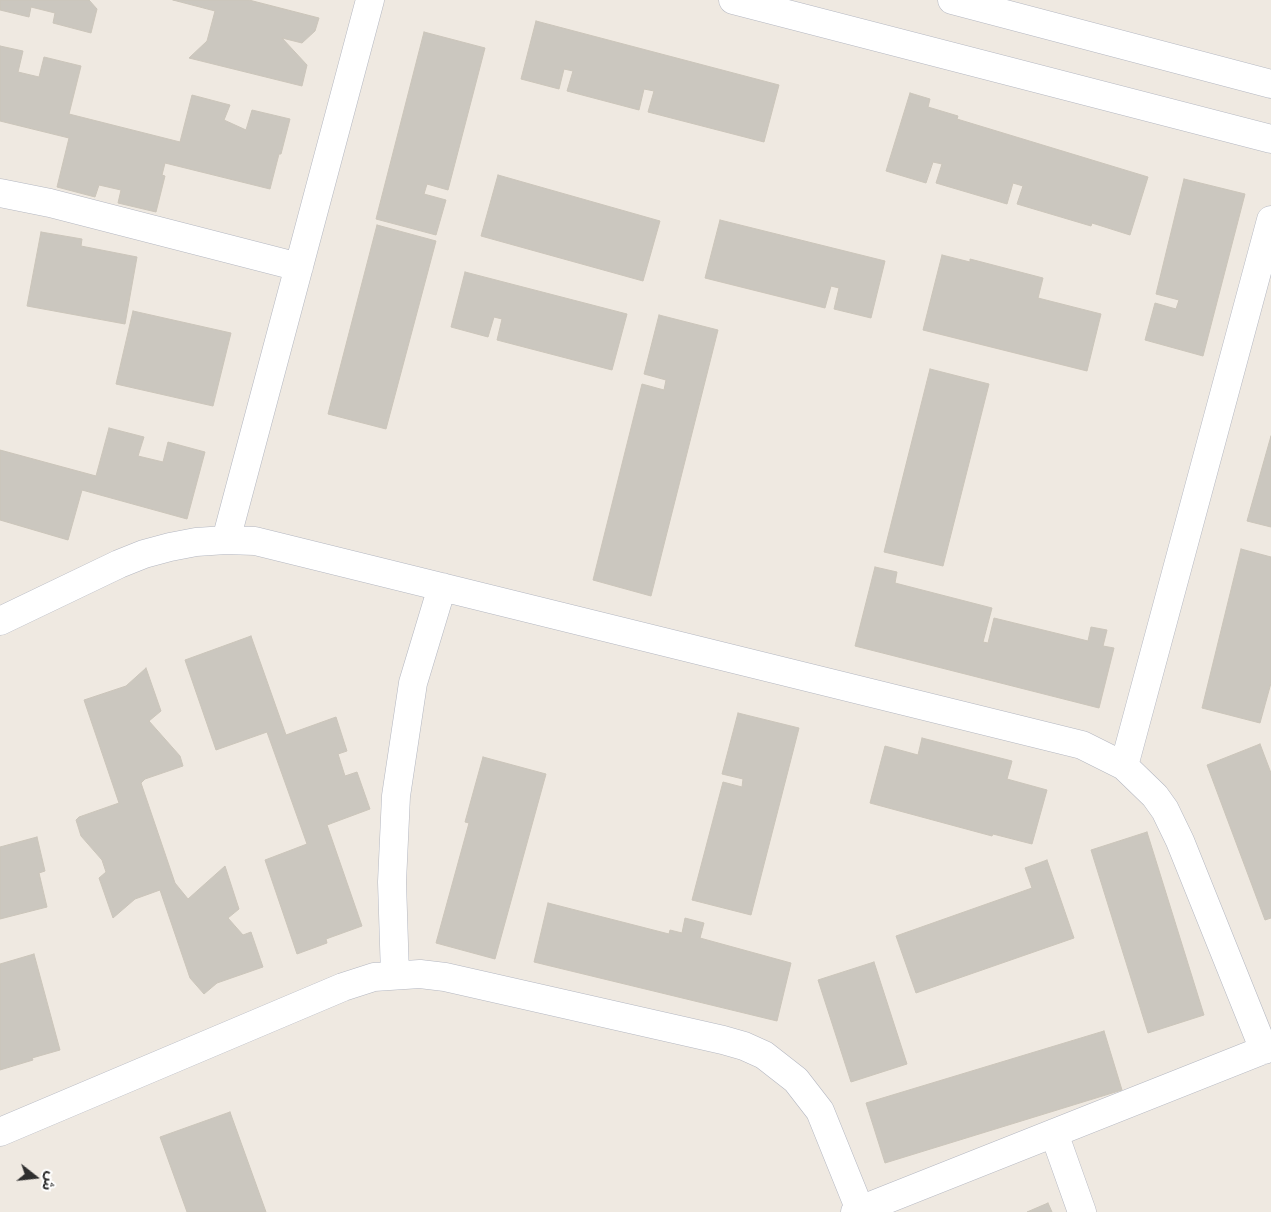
<!DOCTYPE html>
<html>
<head>
<meta charset="utf-8">
<style>
  body { margin:0 }
  #map { position:relative; width:1271px; height:1212px; overflow:hidden; background:#efe9e1; font-family:"Noto Sans","Noto Sans Arabic",sans-serif }
  canvas { display:block }
  .north { position:absolute; left:10px; top:1152px; width:50px; height:50px; -webkit-text-stroke:4px #fff; paint-order:stroke; rotate:106deg; font-size:14px; font-weight:700; line-height:20px; text-align:center; color:#2e2e2e }
  .north::after { content:''; display:block; margin:auto; width:18px; height:22px; background:#2e2e2e; clip-path:polygon(50% 0,100% 100%,50% 72%,0 100%) }
</style>
</head>
<body>
<div id="map">
<canvas width="1271" height="1212"></canvas>
<div class="north">ش</div>
</div>
<script>
const context = document.querySelector('canvas').getContext('2d');
context.lineJoin = 'round';
function fillPath(path, color) {
  context.fillStyle = color;
  context.fill(path, 'evenodd');
}
function poly(rows) {
  const path = new Path2D();
  for (const r of rows) {
    path.moveTo(r[0], r[1]);
    for (let i = 2; i < r.length; i += 2) path.lineTo(r[i], r[i + 1]);
  }
  return path;
}
function trace(path, color, width, dash) {
  context.strokeStyle = color;
  context.lineWidth = width;
  context.lineCap = dash ? 'butt' : 'round';
  context.setLineDash(dash || []);
  context.stroke(path);
}
const building = poly([
  [0,0,89,0,97,9,91,33,53,23,55,13,31,7,29,17,0,10,0,0],
  [173,0,249,0,319,18,315,31,302,43,282,38,307,65,302,86,189,58,207,41,215,11,173,0],
  [536,21,779,85,764,142,648,112,654,91,644,89,639,110,567,91,573,71,564,69,559,89,521,79,536,21],
  [424,32,485,48,448,190,427,184,424,194,446,200,436,235,376,219,424,32],
  [0,46,23,51,18,72,39,77,44,57,81,66,69,114,180,142,192,95,230,105,224,120,246,130,252,110,290,119,281,154,279,154,270,189,165,163,162,175,165,176,156,212,118,203,121,190,99,185,95,197,57,187,69,138,0,121,0,46],
  [910,93,930,99,928,107,958,116,957,119,1148,177,1130,235,1092,223,1091,226,1017,204,1023,186,1013,183,1007,204,936,183,942,164,933,162,926,183,886,171,910,93],
  [498,175,660,221,643,281,481,236,498,175],
  [1184,179,1245,194,1203,356,1145,340,1155,303,1176,309,1179,300,1156,294,1184,179],
  [720,220,885,261,871,318,834,309,839,288,831,286,825,308,705,278,720,220],
  [377,225,436,241,386,429,328,414,377,225],
  [41,232,82,239,81,246,137,257,125,324,27,306,41,232],
  [942,255,970,262,970,259,1043,278,1038,298,1101,314,1087,371,923,330,942,255],
  [465,272,627,314,612,370,497,340,502,319,494,317,488,337,451,327,465,272],
  [133,311,231,333,213,406,116,384,133,311],
  [659,315,718,330,651,596,593,580,642,384,664,390,666,380,644,374,659,315],
  [930,369,989,384,943,566,884,552,930,369],
  [109,428,144,437,138,456,163,462,168,442,205,452,187,519,82,490,68,540,0,520,0,450,96,476,109,428],
  [1271,436,1271,527,1247,521,1271,436],
  [1241,549,1271,557,1271,683,1260,723,1202,708,1241,549],
  [875,567,897,572,895,583,992,608,983,642,988,643,994,618,1088,641,1091,627,1107,630,1103,646,1114,648,1099,708,855,646,875,567],
  [251,636,286,735,336,717,347,751,338,754,345,776,357,772,370,809,327,825,362,926,326,939,327,943,297,954,265,860,307,844,267,732,216,750,185,660,251,636],
  [146,668,161,711,149,721,180,756,183,766,145,779,141,783,175,883,188,899,225,866,239,909,228,918,243,935,251,932,263,967,217,983,204,994,190,978,160,890,135,899,113,918,99,878,106,872,102,860,81,836,76,820,79,817,119,803,84,700,126,686,146,668],
  [738,713,799,728,751,915,692,900,723,782,742,787,743,779,722,774,738,713],
  [922,738,1012,761,1007,779,1047,790,1032,844,993,834,992,836,870,803,885,746,918,755,922,738],
  [1260,744,1271,773,1271,918,1265,920,1207,765,1260,744],
  [483,757,546,774,495,959,436,943,469,823,465,822,483,757],
  [1147,832,1204,1015,1148,1033,1091,850,1147,832],
  [37,837,45,871,39,873,47,907,0,919,0,847,37,837],
  [1047,860,1074,938,916,993,896,936,1032,888,1025,868,1047,860],
  [548,903,669,934,670,930,682,933,685,918,704,923,700,938,791,963,777,1021,534,962,548,903],
  [34,954,60,1050,32,1058,33,1060,0,1070,0,964,34,954],
  [874,962,907,1064,851,1082,818,980,874,962],
  [1104,1031,1122,1090,885,1163,866,1103,1104,1031],
  [230,1112,266,1212,187,1212,160,1137,230,1112],
  [1048,1203,1052,1212,1027,1212,1048,1203]
]);
fillPath(building, '#cbc7bf');
trace(building, '#cbc5ba', 1);
const minor = poly([
  [733,0,1271,139],
  [952,0,1271,84],
  [0,193,50,203,299,267],
  [226,540,370,0],
  [0,621,119,564,144,554,170,547,196,542,226,540,255,541,1082,745,1124,766,1155,796,1165,810,1180,841,1264,1050],
  [1124,766,1271,220],
  [395,975,392,882,396,796,413,683,442,587],
  [0,1132,343,987,374,977,420,974,445,977,723,1040,744,1046,764,1055,796,1080,820,1111,860,1210],
  [1054,1133,1082,1212],
  [855,1212,1271,1047]
]);
trace(minor, '#b4b7c1', 29);
trace(minor, '#fff', 28);
</script>
</body>
</html>
